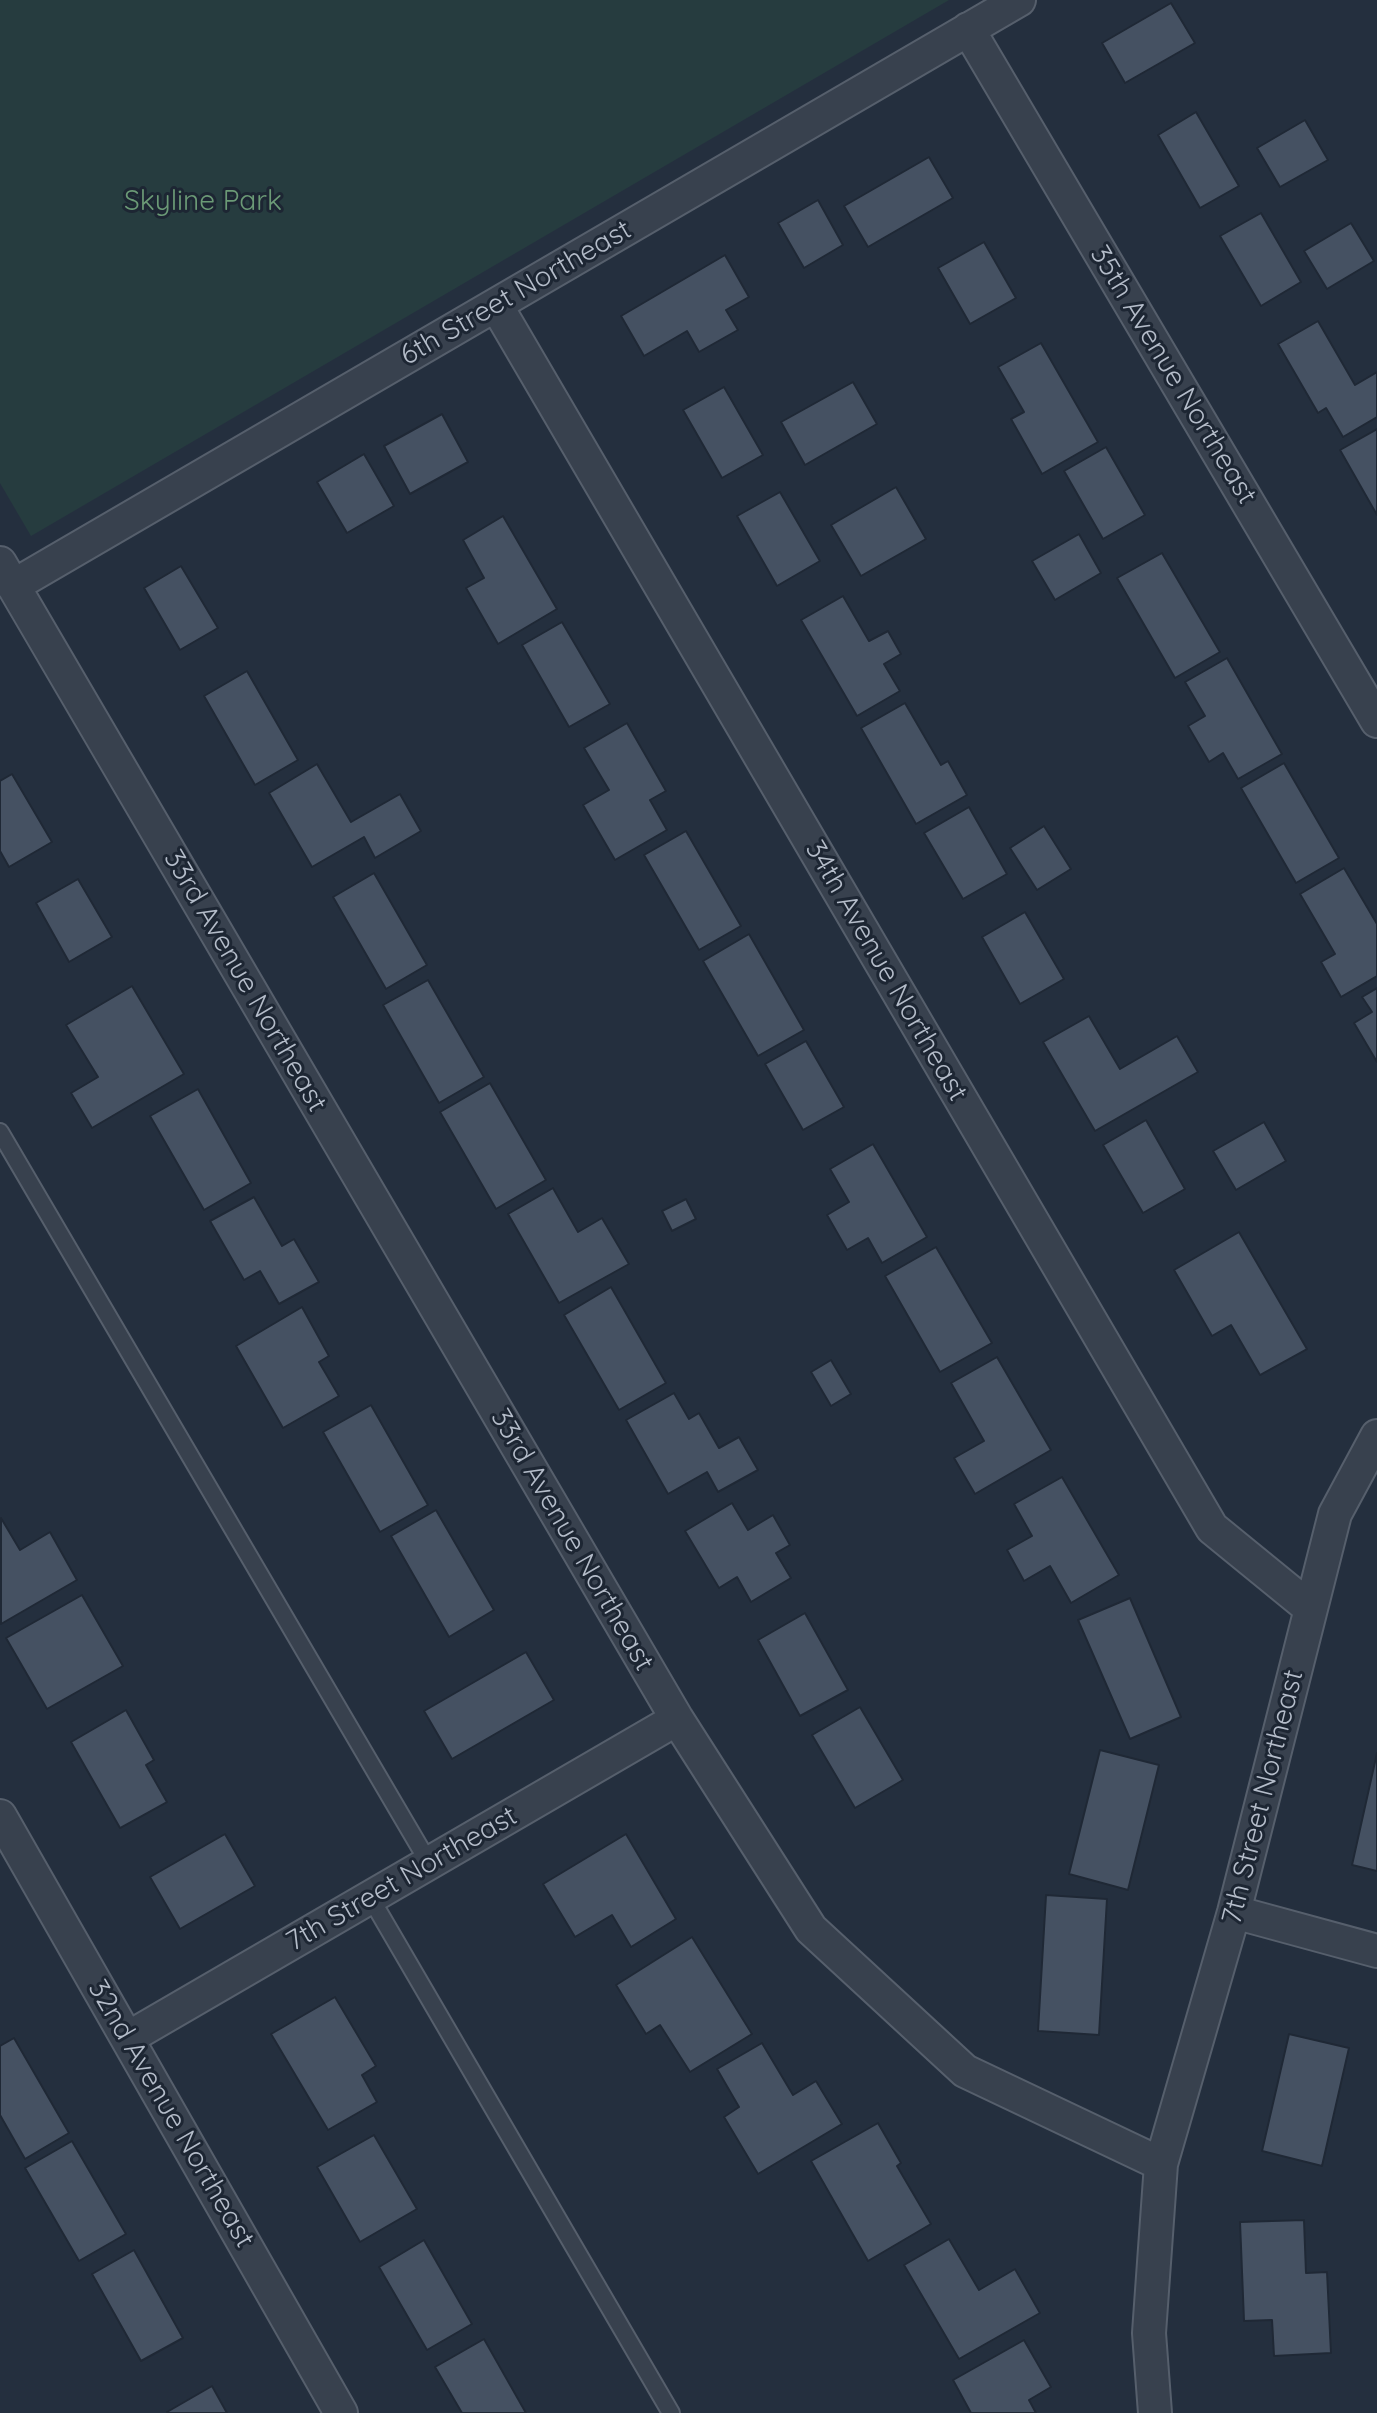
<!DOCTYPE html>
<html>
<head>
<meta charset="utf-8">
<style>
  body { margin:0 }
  canvas { display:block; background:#242f3e }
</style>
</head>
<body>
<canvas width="1377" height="2413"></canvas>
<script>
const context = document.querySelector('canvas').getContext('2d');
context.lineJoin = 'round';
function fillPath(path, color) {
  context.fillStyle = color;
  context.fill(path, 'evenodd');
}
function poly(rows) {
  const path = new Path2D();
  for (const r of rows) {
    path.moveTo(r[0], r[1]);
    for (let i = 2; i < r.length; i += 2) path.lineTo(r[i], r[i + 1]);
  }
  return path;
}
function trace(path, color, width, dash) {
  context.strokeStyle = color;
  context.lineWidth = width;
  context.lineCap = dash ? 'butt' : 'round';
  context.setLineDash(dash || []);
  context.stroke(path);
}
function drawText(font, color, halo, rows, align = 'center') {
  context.font = font + ' Quicksand,sans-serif';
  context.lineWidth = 6;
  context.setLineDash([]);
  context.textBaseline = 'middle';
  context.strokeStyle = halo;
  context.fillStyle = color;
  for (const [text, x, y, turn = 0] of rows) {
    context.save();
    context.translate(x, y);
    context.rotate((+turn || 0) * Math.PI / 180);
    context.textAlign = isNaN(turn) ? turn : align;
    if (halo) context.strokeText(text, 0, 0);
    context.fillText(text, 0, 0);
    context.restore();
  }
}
fillPath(poly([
  [0,0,949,0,31,536,0,483]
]), '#263c3f');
const building = poly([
  [1171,3,1195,43,1125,83,1102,43,1171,3],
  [1196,112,1239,186,1200,208,1158,135,1196,112],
  [1305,120,1328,160,1280,187,1257,148,1305,120],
  [929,157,953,198,868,247,844,206,929,157],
  [818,200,843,245,804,268,778,223,818,200],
  [1261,213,1301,282,1261,306,1220,236,1261,213],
  [1351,223,1374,261,1327,289,1304,251,1351,223],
  [984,242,1016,298,970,324,938,268,984,242],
  [725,255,749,297,726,310,738,330,699,352,687,331,644,356,621,316,725,255],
  [1318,321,1355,385,1377,372,1377,417,1343,437,1326,408,1318,413,1278,344,1318,321],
  [1041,343,1098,442,1042,474,1011,419,1024,412,998,367,1041,343],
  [853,382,877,424,805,465,781,422,853,382],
  [724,387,763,455,722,478,683,410,724,387],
  [442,414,468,462,410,494,384,446,442,414],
  [1377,429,1377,515,1340,450,1377,429],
  [1106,447,1145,515,1103,539,1064,471,1106,447],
  [364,454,394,506,347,533,317,482,364,454],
  [896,487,926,539,861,576,831,525,896,487],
  [780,492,820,561,777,586,737,516,780,492],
  [503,516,557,609,498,644,466,588,484,578,463,540,503,516],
  [1079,534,1101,573,1055,600,1032,561,1079,534],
  [1162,553,1220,652,1175,678,1117,578,1162,553],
  [181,566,218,628,180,650,144,588,181,566],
  [843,596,869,641,888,631,901,654,884,664,900,691,857,716,801,620,843,596],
  [562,622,610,704,569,727,522,645,562,622],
  [1227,658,1282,754,1238,779,1223,753,1209,762,1188,726,1205,716,1185,682,1227,658],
  [247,671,298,760,255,785,204,696,247,671],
  [905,703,941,765,948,761,967,795,916,824,861,728,905,703],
  [627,723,666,791,650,800,667,830,615,860,583,805,609,790,584,748,627,723],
  [1284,763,1339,858,1296,883,1241,788,1284,763],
  [317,764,351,822,400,794,421,831,375,858,364,837,312,867,269,793,317,764],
  [12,774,52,842,9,867,0,851,0,781,12,774],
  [969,807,1007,874,963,899,924,833,969,807],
  [1044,826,1071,869,1037,890,1010,848,1044,826],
  [686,831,741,926,699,950,644,855,686,831],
  [1344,868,1377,924,1377,976,1341,997,1321,962,1335,954,1300,894,1344,868],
  [374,873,427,965,386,989,333,897,374,873],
  [78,879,112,937,69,962,36,903,78,879],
  [1025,912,1064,979,1020,1004,982,937,1025,912],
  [749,934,804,1030,758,1056,703,961,749,934],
  [428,980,484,1077,439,1103,383,1005,428,980],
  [132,986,184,1074,92,1128,71,1093,98,1077,66,1025,132,986],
  [1377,988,1377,1062,1354,1023,1372,1012,1362,997,1377,988],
  [1089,1016,1120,1069,1177,1036,1198,1072,1095,1131,1043,1042,1089,1016],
  [806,1041,844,1107,803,1130,765,1064,806,1041],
  [490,1083,546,1180,496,1209,440,1112,490,1083],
  [198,1089,251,1183,204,1210,150,1116,198,1089],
  [1146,1120,1185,1189,1143,1213,1103,1145,1146,1120],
  [1264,1122,1286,1161,1236,1190,1213,1151,1264,1122],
  [873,1144,927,1237,882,1263,868,1238,847,1250,827,1215,849,1202,830,1169,873,1144],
  [553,1188,578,1232,602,1218,629,1264,559,1303,508,1214,553,1188],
  [254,1197,282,1246,294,1239,319,1282,279,1304,260,1271,244,1280,210,1221,254,1197],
  [686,1199,696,1219,672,1231,662,1211,686,1199],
  [1239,1232,1307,1349,1260,1375,1231,1325,1212,1336,1174,1270,1239,1232],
  [936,1247,992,1343,940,1372,885,1276,936,1247],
  [611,1287,666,1383,619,1410,564,1315,611,1287],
  [302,1307,329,1356,319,1362,339,1396,283,1428,236,1346,302,1307],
  [997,1357,1051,1450,975,1494,954,1458,984,1441,951,1383,997,1357],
  [831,1360,851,1394,831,1406,811,1372,831,1360],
  [674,1393,689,1419,699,1413,719,1448,739,1437,758,1470,718,1492,707,1472,668,1494,626,1420,674,1393],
  [371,1405,428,1505,380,1532,323,1432,371,1405],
  [1062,1477,1119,1575,1071,1603,1050,1566,1024,1581,1007,1550,1032,1536,1014,1504,1062,1477],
  [732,1503,748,1530,773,1515,790,1545,776,1553,791,1578,751,1602,737,1577,719,1588,685,1531,732,1503],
  [436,1510,494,1610,449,1637,391,1536,436,1510],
  [1,1518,20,1550,50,1532,77,1580,1,1624,1,1518],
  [82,1595,123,1666,47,1709,6,1638,82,1595],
  [1130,1598,1181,1717,1130,1739,1078,1620,1130,1598],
  [805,1613,848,1690,800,1716,758,1640,805,1613],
  [526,1652,554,1700,452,1759,424,1711,526,1652],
  [860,1707,903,1780,855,1808,812,1735,860,1707],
  [126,1710,154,1760,146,1765,167,1802,120,1828,71,1742,126,1710],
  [1100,1750,1159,1765,1128,1890,1069,1874,1100,1750],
  [1377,1753,1377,1871,1352,1865,1377,1753],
  [225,1834,255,1886,180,1929,150,1877,225,1834],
  [626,1834,676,1919,631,1947,612,1915,575,1937,543,1884,626,1834],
  [1046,1895,1107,1899,1099,2035,1038,2031,1046,1895],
  [692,1937,752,2034,690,2072,660,2025,646,2034,616,1985,692,1937],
  [335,1997,376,2066,362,2075,377,2102,328,2130,271,2034,335,1997],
  [1289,2034,1349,2048,1322,2166,1262,2151,1289,2034],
  [14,2038,69,2133,25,2159,0,2115,0,2046,14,2038],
  [762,2043,793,2095,816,2081,842,2124,758,2174,724,2117,739,2107,717,2069,762,2043],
  [878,2123,901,2163,897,2166,931,2224,868,2261,811,2161,878,2123],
  [374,2135,417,2209,360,2242,317,2167,374,2135],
  [72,2141,126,2234,79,2261,25,2168,72,2141],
  [1304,2220,1306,2273,1327,2272,1331,2353,1274,2356,1272,2320,1244,2321,1240,2222,1304,2220],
  [949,2239,979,2290,1015,2269,1040,2313,959,2359,904,2265,949,2239],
  [424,2240,472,2324,427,2350,379,2267,424,2240],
  [134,2250,183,2338,141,2361,92,2274,134,2250],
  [484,2339,526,2413,462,2413,435,2367,484,2339],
  [1024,2340,1051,2387,1029,2400,1036,2413,971,2413,953,2380,1024,2340],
  [212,2386,227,2413,168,2413,167,2412,212,2386]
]);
fillPath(building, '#455162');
trace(building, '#1f2835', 2);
const service = poly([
  [0,1132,429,1863],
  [370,1897,671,2413]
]);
const minor = poly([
  [968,29,1377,721],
  [496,305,1212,1528,1310,1608],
  [0,563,677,1719,811,1929,965,2071,1161,2164],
  [13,586,1019,0],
  [0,1816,341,2413],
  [1234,1912,1377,1951],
  [128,2038,677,1719],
  [1155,2413,1149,2333,1161,2164,1234,1912,1335,1514,1377,1436]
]);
trace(service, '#565f6c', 20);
trace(minor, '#565f6c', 36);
trace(service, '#38414e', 16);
trace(minor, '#38414e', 32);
drawText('28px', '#6b9a76', '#1d2633', [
  ["Skyline Park",203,202]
]);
drawText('28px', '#b4bcc9', '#1d2633', [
  ["6th Street Northeast",516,293,-30],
  ["35th Avenue Northeast",1173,375,59],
  ["34th Avenue Northeast",886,971,60],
  ["33rd Avenue Northeast",245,981,60],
  ["33rd Avenue Northeast",572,1540,60],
  ["7th Street Northeast",1263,1797,-76],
  ["7th Street Northeast",402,1879,-30],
  ["32nd Avenue Northeast",171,2114,60]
]);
</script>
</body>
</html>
